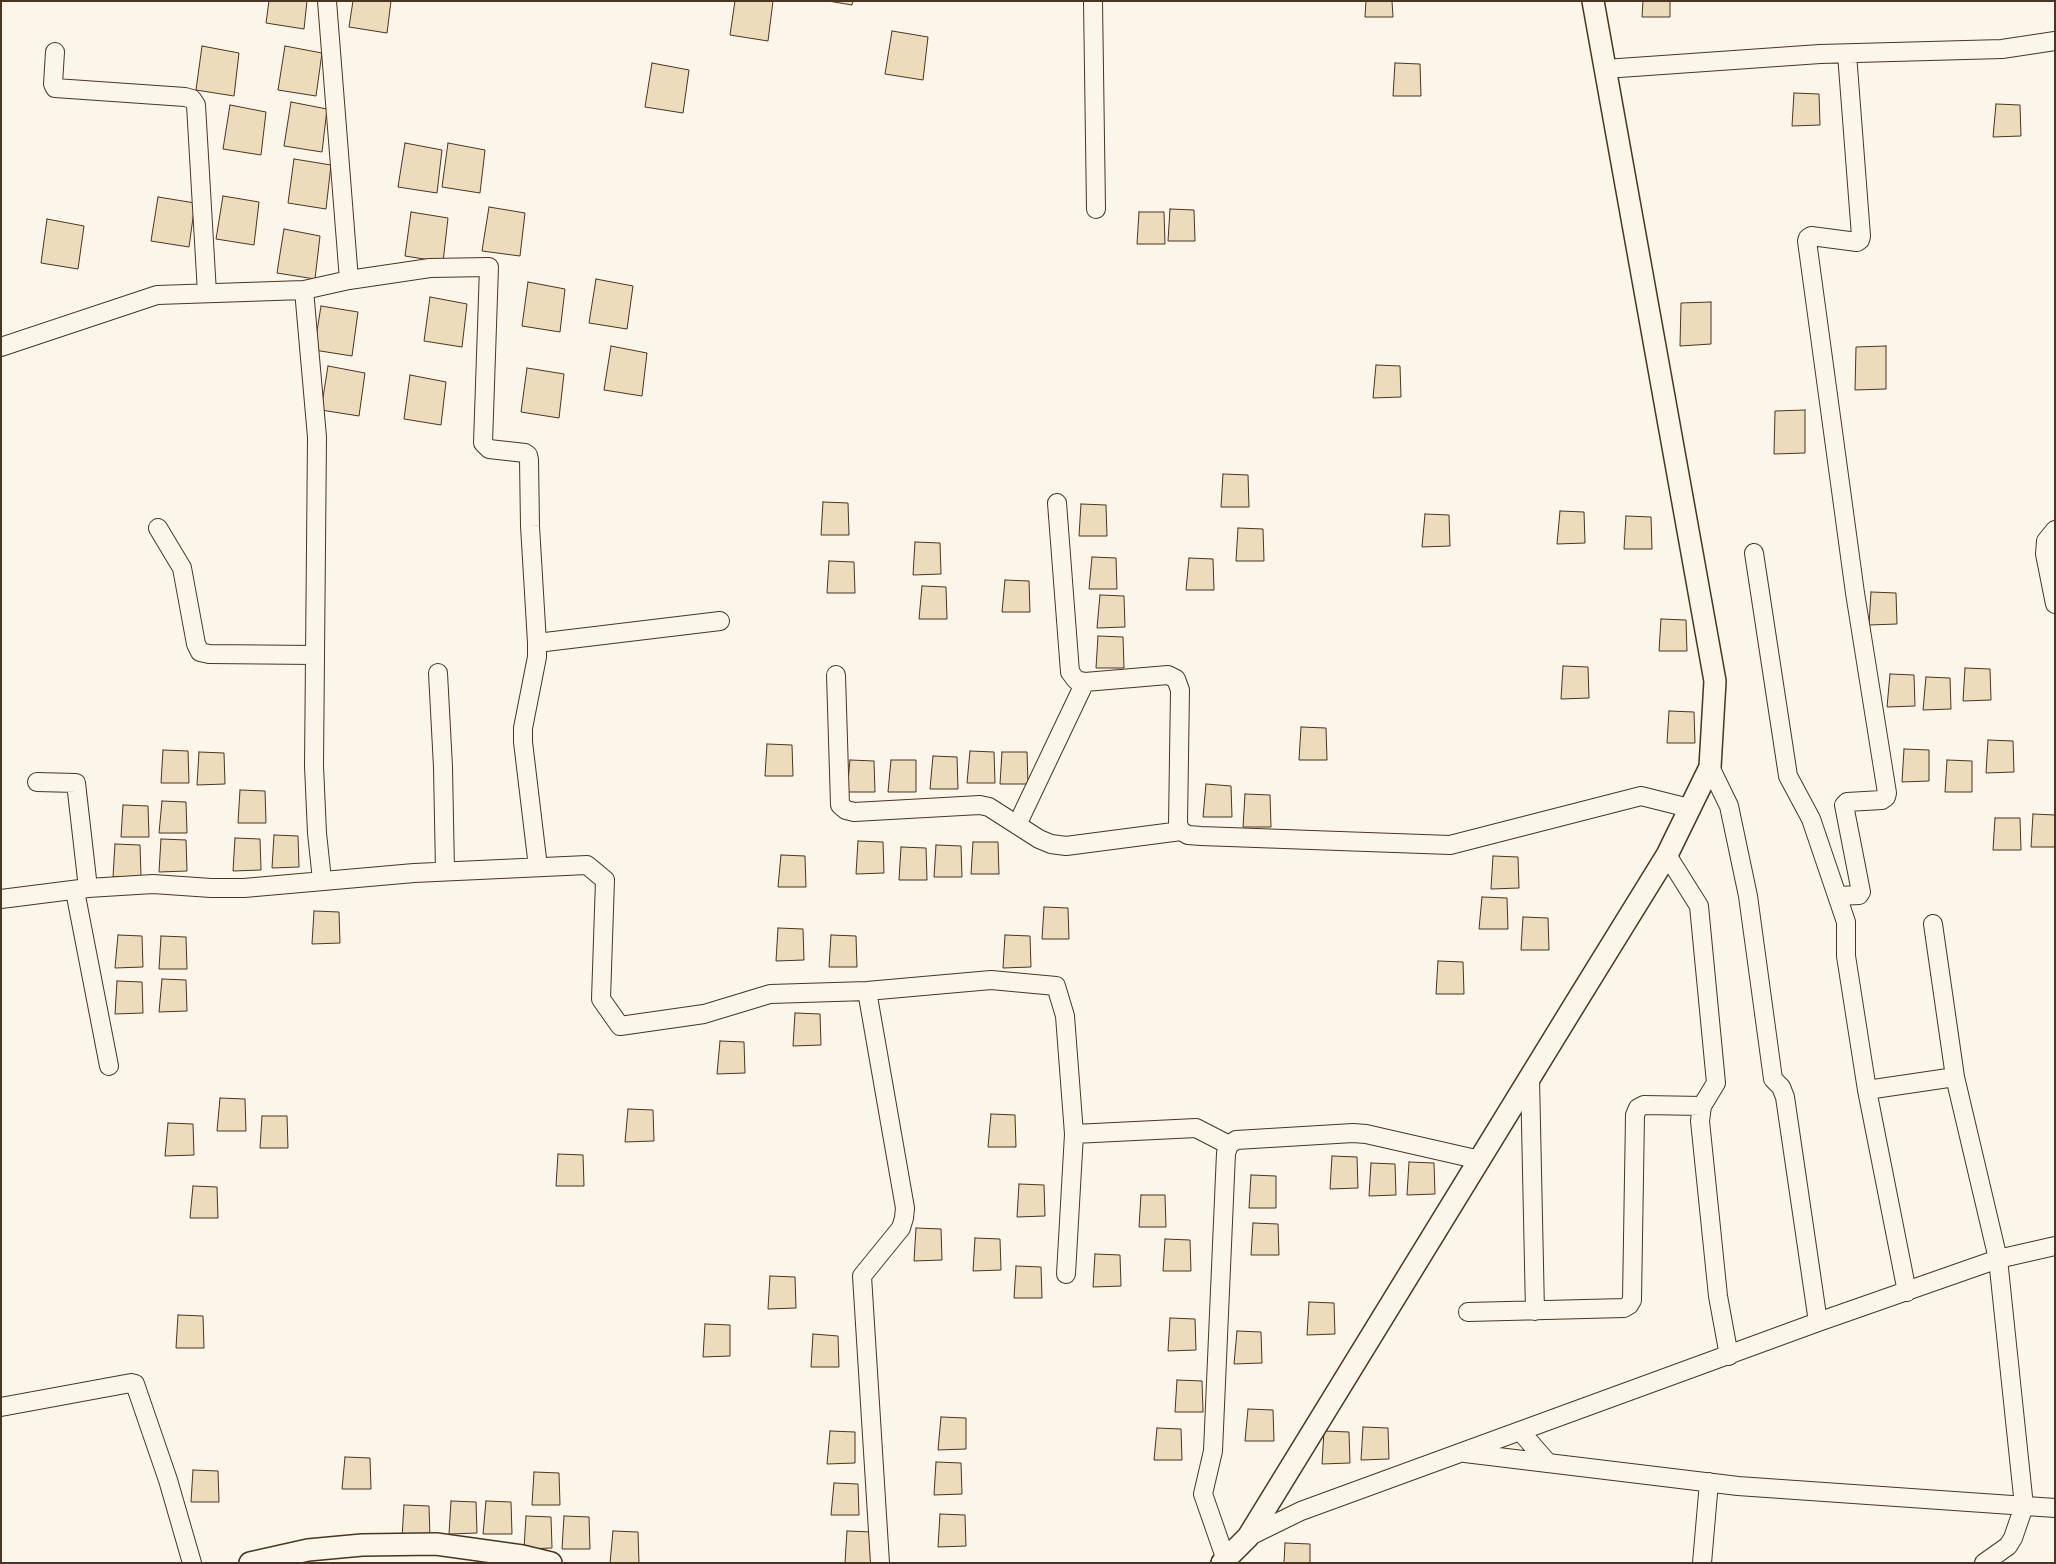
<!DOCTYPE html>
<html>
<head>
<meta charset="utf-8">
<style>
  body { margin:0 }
  #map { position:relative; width:2056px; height:1564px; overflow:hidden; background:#fbf6e9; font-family:"Sofia Sans Condensed",sans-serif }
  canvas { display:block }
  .frame { position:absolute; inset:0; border:2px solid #4a3520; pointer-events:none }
</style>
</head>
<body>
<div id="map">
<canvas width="2056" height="1564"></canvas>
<div class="frame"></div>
</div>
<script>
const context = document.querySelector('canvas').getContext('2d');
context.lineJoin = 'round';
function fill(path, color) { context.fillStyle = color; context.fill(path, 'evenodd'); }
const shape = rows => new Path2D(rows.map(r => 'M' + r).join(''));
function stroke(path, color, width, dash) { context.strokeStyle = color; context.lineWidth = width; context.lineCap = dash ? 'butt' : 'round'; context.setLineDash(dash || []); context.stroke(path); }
const building = shape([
  [269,1,307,1,304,29,266,23,269,1],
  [353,1,391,1,387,33,349,27,353,1],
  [735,1,773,1,768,41,730,35,735,1],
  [828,1,853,1,852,5,828,1],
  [1366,1,1392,1,1393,17,1365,17,1366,1],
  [1643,1,1670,1,1670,17,1642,17,1643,1],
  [892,31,928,37,923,80,885,74,892,31],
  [202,46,239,53,234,96,196,90,202,46],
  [285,46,322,53,316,96,278,90,285,46],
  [652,63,689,70,683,113,645,107,652,63],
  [1395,63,1420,64,1421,96,1393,96,1395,63],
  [1794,93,1819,94,1820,125,1792,126,1794,93],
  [291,102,327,109,322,152,284,146,291,102],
  [1996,104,2020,105,2021,136,1993,137,1996,104],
  [230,105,266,112,261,155,223,149,230,105],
  [405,143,442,150,437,193,398,187,405,143],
  [448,143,485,150,480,193,442,187,448,143],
  [294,159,331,165,326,209,288,203,294,159],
  [223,196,259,202,254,245,216,239,223,196],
  [158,197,195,203,189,247,151,241,158,197],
  [489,207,525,213,520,256,482,251,489,207],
  [1170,209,1194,210,1195,241,1168,241,1170,209],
  [411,212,448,218,443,262,405,256,411,212],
  [1139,212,1164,212,1165,244,1137,244,1139,212],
  [47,219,84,226,78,269,41,263,47,219],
  [284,229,320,236,315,279,277,273,284,229],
  [596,279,633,286,627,329,589,323,596,279],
  [528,282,565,289,560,332,522,326,528,282],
  [430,297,467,304,462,347,424,341,430,297],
  [1711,302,1711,344,1680,346,1681,303,1711,302],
  [321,306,358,312,352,356,314,350,321,306],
  [611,346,647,353,642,396,604,390,611,346],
  [1886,346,1886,389,1855,390,1856,347,1886,346],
  [1376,365,1400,366,1401,397,1373,398,1376,365],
  [328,366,365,373,359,416,321,410,328,366],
  [527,368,564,374,559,418,521,412,527,368],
  [410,375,446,382,441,425,404,419,410,375],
  [1805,410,1805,453,1774,454,1775,411,1805,410],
  [1223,474,1248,475,1249,507,1221,507,1223,474],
  [823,502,848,503,849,535,821,535,823,502],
  [1081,504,1106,505,1107,536,1079,536,1081,504],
  [1560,511,1584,512,1585,543,1557,544,1560,511],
  [1425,514,1449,515,1450,546,1422,547,1425,514],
  [1626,516,1651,517,1652,549,1624,549,1626,516],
  [1238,528,1263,529,1264,561,1236,561,1238,528],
  [915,542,940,543,941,574,913,575,915,542],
  [1092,557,1116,558,1117,589,1089,589,1092,557],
  [1189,558,1213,559,1214,590,1186,590,1189,558],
  [829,561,854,562,855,593,827,593,829,561],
  [1005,580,1029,581,1030,612,1002,612,1005,580],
  [922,586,946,587,947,619,919,619,922,586],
  [1871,592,1896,593,1897,624,1869,625,1871,592],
  [1100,595,1124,596,1125,627,1097,628,1100,595],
  [1661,619,1686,620,1687,651,1659,651,1661,619],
  [1098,636,1123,637,1124,668,1096,668,1098,636],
  [1563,666,1588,667,1589,698,1561,699,1563,666],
  [1965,668,1990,669,1991,700,1963,701,1965,668],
  [1890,674,1914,675,1915,706,1887,707,1890,674],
  [1926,677,1950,678,1951,709,1923,710,1926,677],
  [1669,711,1694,712,1695,743,1667,743,1669,711],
  [1301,727,1326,728,1327,760,1299,760,1301,727],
  [1988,740,2013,741,2014,772,1986,773,1988,740],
  [767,744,792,745,793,776,765,776,767,744],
  [1904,749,1929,750,1929,781,1902,782,1904,749],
  [163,750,188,751,189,783,161,783,163,750],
  [970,751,994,752,995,783,967,783,970,751],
  [199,752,224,753,225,784,197,785,199,752],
  [1002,752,1027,752,1028,784,1000,784,1002,752],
  [933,756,957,757,958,789,930,789,933,756],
  [850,760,874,761,875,792,847,792,850,760],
  [891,760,916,760,916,792,888,792,891,760],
  [1947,760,1972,761,1972,792,1945,792,1947,760],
  [1206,784,1231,786,1232,817,1203,817,1206,784],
  [240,790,265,791,266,823,238,823,240,790],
  [1245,794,1270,795,1271,827,1243,827,1245,794],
  [162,801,186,802,187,833,159,833,162,801],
  [123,805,148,806,149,837,121,837,123,805],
  [2033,814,2055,815,2055,847,2031,847,2033,814],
  [1995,818,2020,818,2021,850,1993,850,1995,818],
  [274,835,298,836,299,867,272,868,274,835],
  [235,838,260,839,261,870,233,871,235,838],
  [161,839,186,840,187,871,159,872,161,839],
  [858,841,883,842,884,873,856,874,858,841],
  [973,842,998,842,999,874,971,874,973,842],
  [115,844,140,845,141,876,113,877,115,844],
  [936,845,961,846,962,877,934,877,936,845],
  [901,847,926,848,927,880,899,880,901,847],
  [781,855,805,856,806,887,778,887,781,855],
  [1493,856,1518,857,1519,888,1491,889,1493,856],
  [1482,897,1507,898,1508,929,1479,929,1482,897],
  [1044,907,1068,908,1069,939,1042,939,1044,907],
  [314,911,339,912,340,943,312,944,314,911],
  [1523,917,1548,918,1549,950,1521,950,1523,917],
  [778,928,803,929,804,960,776,961,778,928],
  [118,935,142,936,143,967,115,968,118,935],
  [831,935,856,936,857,967,829,967,831,935],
  [1005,935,1030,936,1031,967,1003,968,1005,935],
  [161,936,186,937,187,969,159,969,161,936],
  [1438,961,1463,962,1464,994,1436,994,1438,961],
  [162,979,186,980,187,1011,159,1012,162,979],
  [117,981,142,982,143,1013,115,1014,117,981],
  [795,1013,820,1014,821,1045,793,1046,795,1013],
  [720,1041,744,1042,745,1073,717,1074,720,1041],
  [220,1098,245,1099,246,1131,217,1131,220,1098],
  [628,1109,653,1110,654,1141,625,1142,628,1109],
  [991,1114,1015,1115,1016,1147,988,1147,991,1114],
  [262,1116,287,1116,288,1148,260,1148,262,1116],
  [168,1123,193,1124,194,1155,165,1156,168,1123],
  [558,1154,583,1155,584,1186,556,1186,558,1154],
  [1332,1156,1357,1157,1358,1188,1330,1189,1332,1156],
  [1409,1162,1434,1163,1435,1194,1407,1195,1409,1162],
  [1371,1163,1395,1164,1396,1195,1369,1196,1371,1163],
  [1251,1175,1276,1176,1276,1208,1249,1208,1251,1175],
  [1019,1184,1044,1185,1045,1216,1017,1217,1019,1184],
  [193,1186,217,1187,218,1218,190,1218,193,1186],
  [1141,1195,1165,1195,1166,1227,1139,1227,1141,1195],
  [1253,1223,1278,1224,1279,1255,1251,1255,1253,1223],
  [916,1228,941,1229,942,1260,914,1261,916,1228],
  [975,1238,1000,1239,1001,1270,973,1271,975,1238],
  [1165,1239,1190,1240,1191,1271,1163,1271,1165,1239],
  [1095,1254,1120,1255,1121,1286,1093,1287,1095,1254],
  [1016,1266,1041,1267,1042,1298,1014,1298,1016,1266],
  [770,1276,795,1277,796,1308,768,1309,770,1276],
  [1309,1302,1334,1303,1335,1334,1307,1335,1309,1302],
  [178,1315,203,1316,204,1348,176,1348,178,1315],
  [1170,1318,1195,1319,1196,1350,1168,1351,1170,1318],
  [705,1324,730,1325,730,1356,703,1357,705,1324],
  [1237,1331,1261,1332,1262,1363,1234,1364,1237,1331],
  [813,1334,838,1336,839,1367,811,1367,813,1334],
  [1177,1380,1202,1381,1203,1412,1175,1412,1177,1380],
  [1248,1409,1273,1410,1274,1441,1245,1441,1248,1409],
  [941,1417,966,1418,966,1449,938,1450,941,1417],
  [1363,1427,1388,1428,1389,1459,1361,1460,1363,1427],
  [1157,1428,1181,1429,1182,1460,1154,1460,1157,1428],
  [830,1431,855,1432,855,1463,827,1464,830,1431],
  [1324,1431,1349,1432,1350,1463,1322,1464,1324,1431],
  [345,1457,370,1458,371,1489,342,1489,345,1457],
  [936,1462,961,1463,962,1494,934,1495,936,1462],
  [193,1470,218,1471,219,1502,191,1502,193,1470],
  [534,1472,559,1473,560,1505,532,1505,534,1472],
  [834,1483,858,1484,859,1515,831,1515,834,1483],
  [451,1501,476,1502,477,1533,449,1534,451,1501],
  [486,1501,511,1502,512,1534,483,1534,486,1501],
  [404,1505,429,1506,430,1537,402,1538,404,1505],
  [940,1514,965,1515,966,1546,938,1547,940,1514],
  [526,1516,551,1517,552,1548,524,1549,526,1516],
  [564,1516,589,1517,590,1549,562,1549,564,1516],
  [613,1531,638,1532,639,1563,610,1563,613,1531],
  [847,1531,872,1532,873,1563,845,1563,847,1531],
  [1285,1543,1310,1544,1310,1563,1284,1563,1285,1543]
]);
fill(building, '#ecdcbc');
stroke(building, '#4a3520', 1);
const minor = shape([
  [327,1,349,280],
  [1093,1,1096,209],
  [55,52,53,84,55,88,185,97,192,99,196,105,207,293],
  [1605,69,1820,54,2002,49,2055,41],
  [304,290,317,437,314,766,317,833,322,880],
  [1,347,157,295,304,290,349,280,430,268,489,267,483,443,489,449,525,453,528,455,529,460,530,526,537,643,537,657,523,728,523,742,538,867],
  [1057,503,1070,672,1076,680,1085,682,1168,675,1176,679,1180,690,1178,824,1181,831,1188,835,1201,836,1450,845,1641,796,1689,808],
  [158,528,182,568,196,644,200,652,209,654,315,655],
  [2055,530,2046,541,2045,554,2055,604],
  [1754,553,1788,776,1811,819,1846,922,1846,956,1867,1090,1907,1292],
  [537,643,720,621],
  [438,673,443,767,445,871],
  [836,675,840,805,846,810,854,812,980,805,989,807,1039,839,1051,844,1066,846,1181,831],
  [1710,767,1729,806,1748,896,1773,1079,1781,1087,1785,1097,1818,1322],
  [37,782,76,783,88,888],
  [1017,825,1085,682],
  [1667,855,1699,906,1716,1083,1702,1106,1700,1121,1718,1296,1729,1356],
  [75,891,109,1066],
  [1838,896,1859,895,1861,892,1844,805,1847,802,1882,800,1886,797,1887,793,1855,593,1807,241,1808,238,1811,236,1857,242,1860,240,1861,236,1847,54],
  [1,899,88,888,153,884,211,888,244,888,414,873,587,865,605,880,601,999,620,1026,704,1014,770,994,867,991,991,980,1056,986,1065,1016,1074,1134,1066,1274],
  [1933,924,1955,1077,1998,1259,2024,1506,2013,1538,2008,1546,1984,1563],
  [867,991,905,1208,904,1218,901,1228,862,1276,880,1563],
  [1530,1078,1535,1311],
  [1867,1090,1955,1077],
  [1074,1134,1196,1128,1229,1145],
  [1468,1312,1624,1308,1629,1305,1632,1300,1635,1115,1638,1108,1644,1105,1702,1106],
  [1,1407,131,1383,135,1384,168,1480,192,1563],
  [1520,1431,1548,1463],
  [1465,1453,1738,1486,2055,1508],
  [1248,1537,1301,1511,1818,1322,1998,1259,2055,1246],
  [1227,1563,1203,1494,1213,1451,1226,1153,1229,1145,1236,1140,1353,1133,1366,1134,1480,1160],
  [1702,1563,1709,1482]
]);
const tertiary = shape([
  [250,1563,308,1550,362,1545,436,1544,522,1556,551,1563],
  [1222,1563,1248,1537,1575,1004,1667,855,1710,767,1715,681,1593,1]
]);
stroke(minor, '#4a3520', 20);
stroke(tertiary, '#4a3520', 24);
stroke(minor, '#fbf6e9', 18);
stroke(tertiary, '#fbf6e9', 21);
</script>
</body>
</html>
